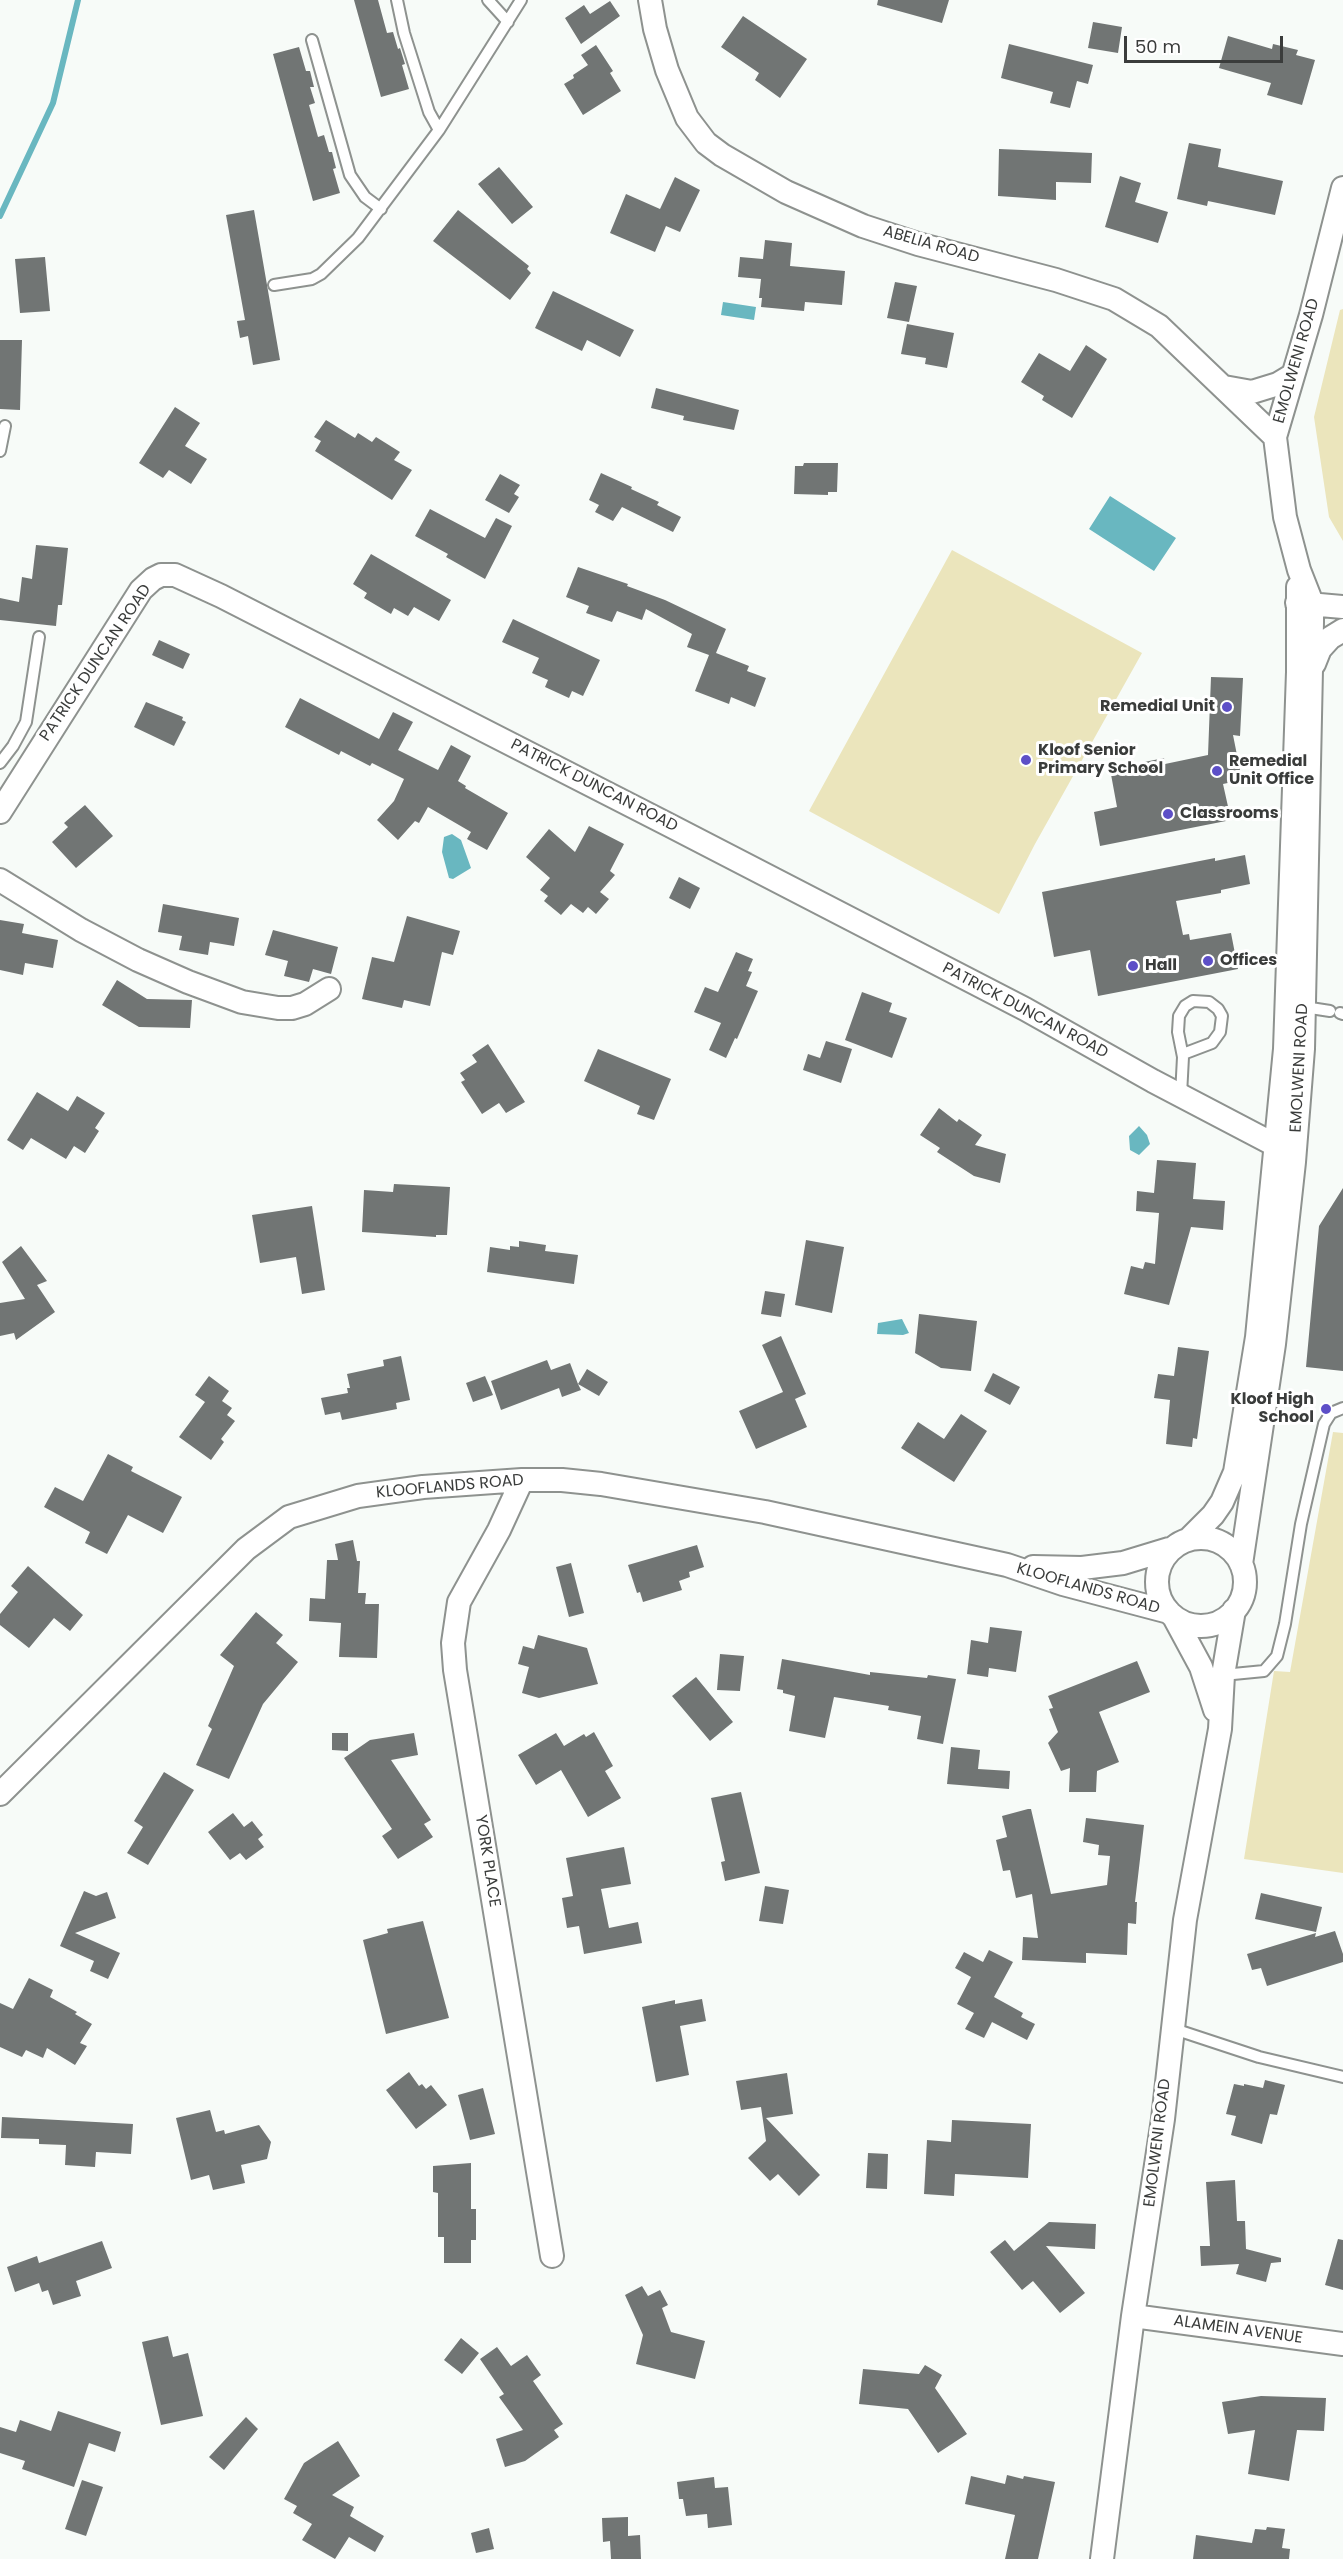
<!DOCTYPE html>
<html>
<head>
<meta charset="utf-8">
<style>
  body { margin:0 }
  #map { position:relative; width:1343px; height:2559px; overflow:hidden; background:#f7fbf8; font-family:Poppins,sans-serif }
  canvas { display:block }
  .scale { position:absolute; left:1124px; top:36px; width:159px; height:27px; box-sizing:border-box; border:3px solid #3a3c3b; border-top:0; padding-left:8px; font-size:18px; line-height:21px; white-space:nowrap; color:#3a3c3b; -webkit-text-stroke:4px #fff; paint-order:stroke }
</style>
</head>
<body>
<div id="map">
<canvas width="1343" height="2559"></canvas>
<div class="scale">50 m</div>
</div>
<script>
const context = document.querySelector('canvas').getContext('2d');
context.lineJoin = 'round';
function fill(path, color) { context.fillStyle = color; context.fill(path, 'evenodd'); }
const shape = rows => new Path2D(rows.map(r => 'M' + r).join(''));
function stroke(path, color, width, dash) { context.strokeStyle = color; context.lineWidth = width; context.lineCap = dash ? 'butt' : 'round'; context.setLineDash(dash || []); context.stroke(path); }
function label(font, color, halo, rows, align = 'center') {
  context.font = font + ' Poppins,sans-serif'; context.lineWidth = 6; context.setLineDash([]); context.textBaseline = 'middle'; context.strokeStyle = halo; context.fillStyle = color; for (const [text, x, y, turn = 0] of rows) {
    context.save(); context.translate(x, y); context.rotate((+turn || 0) * Math.PI / 180); context.textAlign = isNaN(turn) ? turn : align; if (halo) context.strokeText(text, 0, 0); context.fillText(text, 0, 0); context.restore();
  }
}
fill(shape([
  [1343,309,1343,541,1329,517,1314,417,1340,310],
  [952,550,1142,653,1035,844,999,914,809,811],
  [1333,1432,1343,1433,1343,1873,1244,1859,1274,1671,1290,1672]
]), '#ebe5bc');
fill(shape([
  [723,302,756,307,754,320,721,315],
  [1110,496,1176,538,1154,571,1089,529],
  [452,834,461,840,471,868,453,879,449,878,442,852,444,837],
  [1139,1126,1147,1135,1150,1144,1139,1155,1130,1150,1129,1136],
  [902,1319,909,1333,903,1335,877,1334,878,1323]
]), '#69b7c0');
stroke(shape([
  [0,216,53,103,78,0]
]), '#69b7c0', 6);
fill(shape([
  [354,0,378,0,387,33,393,32,398,49,400,48,405,64,402,65,409,89,381,97],
  [878,0,949,0,942,23,877,5],
  [610,1,620,16,581,44,565,18,584,5,590,14],
  [743,16,807,59,780,98,755,80,759,73,721,47],
  [1093,22,1122,27,1118,53,1088,48],
  [1228,36,1272,49,1273,44,1298,50,1296,55,1315,60,1302,105,1267,95,1271,83,1219,68],
  [1009,44,1093,65,1088,84,1077,81,1070,108,1050,103,1053,92,1001,78],
  [596,45,613,71,610,73,621,91,583,115,564,84,574,78,573,75,588,65,581,55],
  [299,47,306,71,310,71,314,87,310,87,315,103,309,105,318,137,324,135,329,152,332,152,336,168,333,169,340,193,313,201,273,54],
  [1189,143,1221,149,1218,167,1283,181,1275,215,1208,201,1207,206,1177,199],
  [999,149,1092,153,1091,183,1056,182,1056,200,998,196],
  [499,167,533,207,512,224,478,184],
  [1120,176,1141,183,1135,202,1168,212,1158,243,1105,227],
  [675,177,700,190,680,232,666,226,655,252,610,233,626,194,660,209],
  [254,210,280,360,253,365,248,336,240,338,237,321,245,320,226,215],
  [458,210,529,266,527,269,531,273,510,300,433,241],
  [765,240,792,243,790,266,845,271,842,305,805,302,804,311,761,307,762,298,759,298,761,279,738,277,740,257,763,259],
  [45,257,50,311,20,313,15,259],
  [895,282,917,286,909,322,887,318],
  [553,291,634,330,620,357,587,340,582,351,535,328],
  [907,324,954,333,947,368,925,364,926,358,901,354],
  [0,340,22,340,20,410,0,409],
  [1086,345,1107,359,1072,418,1042,400,1044,396,1021,382,1039,353,1070,371],
  [656,388,739,410,734,430,683,420,684,416,651,408],
  [175,407,200,423,185,446,207,459,191,484,169,470,163,478,139,463],
  [326,420,355,438,358,433,372,442,376,437,400,452,394,460,412,470,392,500,315,451,321,441,314,437],
  [804,463,838,463,837,492,828,492,828,495,794,494,795,466,803,466],
  [601,473,632,487,631,489,659,502,657,505,681,517,673,532,622,507,613,521,595,512,599,505,589,500],
  [500,474,520,485,514,494,519,497,509,513,485,500],
  [430,509,485,538,496,518,512,526,485,579,446,557,448,554,415,536],
  [36,545,68,548,62,605,58,605,56,626,0,620,0,598,19,602,22,577,32,579],
  [371,554,451,600,439,621,414,607,408,616,394,608,391,614,364,598,367,593,353,584],
  [578,567,628,584,627,586,665,600,726,629,716,653,749,666,747,671,766,678,755,707,731,697,729,704,695,691,709,655,687,647,692,634,646,609,642,620,617,611,612,622,586,613,589,606,566,597],
  [513,619,600,660,583,696,572,691,569,698,545,687,548,680,532,673,539,658,502,642],
  [159,640,190,654,183,669,152,655],
  [1211,677,1243,678,1240,736,1233,735,1242,780,1223,784,1231,820,1100,846,1094,812,1117,807,1110,769,1164,758,1165,764,1208,755],
  [300,698,379,739,393,712,413,722,398,750,438,770,451,745,471,756,458,781,466,786,465,788,508,813,487,850,467,839,471,832,428,807,419,823,415,821,398,840,377,820,394,801,404,779,372,763,370,766,341,751,339,755,285,727],
  [146,702,183,717,182,720,186,722,174,746,134,727],
  [85,805,113,836,76,868,52,842,68,827,64,823],
  [589,826,624,844,610,871,615,875,600,892,609,899,596,914,588,907,583,913,571,904,561,915,544,901,548,896,540,890,550,878,526,857,549,829,575,852],
  [1245,855,1250,884,1221,890,1221,893,1176,901,1183,935,1189,934,1190,940,1231,933,1238,969,1098,996,1090,950,1054,957,1042,892,1215,858,1215,861],
  [679,877,700,888,690,909,669,898],
  [163,904,239,918,234,946,210,942,208,955,179,950,182,936,158,932],
  [407,916,460,931,453,955,442,952,430,1006,404,1000,402,1008,362,999,372,957,394,962],
  [0,920,24,924,22,933,58,940,53,968,25,963,23,975,0,970],
  [273,930,338,947,331,974,313,969,309,982,284,976,288,961,265,955],
  [736,952,753,959,748,971,752,972,746,986,758,991,737,1039,735,1038,726,1058,709,1050,721,1023,694,1012,705,987,718,992],
  [117,980,147,999,192,1000,190,1028,139,1027,102,1005],
  [862,992,892,1003,889,1012,907,1018,892,1058,845,1040],
  [826,1041,852,1049,841,1083,803,1070,808,1054,820,1058],
  [488,1044,525,1102,506,1113,499,1103,482,1114,461,1082,465,1080,460,1073,477,1062,472,1055],
  [598,1049,671,1079,654,1120,637,1114,640,1106,584,1081],
  [37,1092,68,1111,77,1096,105,1113,95,1128,99,1131,85,1153,74,1146,66,1159,31,1138,23,1150,7,1140],
  [939,1108,957,1122,959,1119,982,1135,975,1145,1006,1154,1000,1183,974,1176,937,1152,940,1148,920,1135],
  [1157,1160,1196,1163,1193,1199,1225,1201,1223,1230,1191,1227,1169,1305,1124,1294,1131,1266,1143,1269,1145,1262,1155,1264,1159,1213,1136,1211,1137,1191,1154,1193],
  [394,1184,450,1187,447,1235,436,1235,436,1237,362,1232,364,1190,393,1192],
  [1343,1188,1343,1371,1306,1367,1319,1226],
  [312,1206,325,1290,302,1294,296,1257,260,1263,252,1215],
  [806,1240,844,1247,832,1313,795,1305],
  [519,1241,546,1245,545,1251,578,1255,574,1284,487,1272,490,1247,510,1250,510,1246,519,1247],
  [21,1246,47,1281,37,1285,55,1312,16,1340,14,1333,0,1336,0,1303,25,1299,2,1262],
  [765,1291,785,1294,781,1317,761,1314],
  [919,1314,977,1321,971,1371,941,1368,915,1353],
  [781,1336,806,1394,795,1399,807,1427,756,1449,739,1411,783,1392,762,1345],
  [1178,1347,1209,1351,1197,1439,1193,1438,1192,1447,1166,1444,1170,1400,1154,1398,1158,1374,1174,1376],
  [401,1356,410,1400,396,1403,397,1409,342,1420,340,1412,325,1415,321,1398,348,1393,347,1388,350,1388,347,1374,384,1366,383,1360],
  [547,1360,551,1370,570,1363,578,1384,587,1369,608,1382,599,1396,578,1384,581,1390,562,1397,559,1388,501,1410,491,1381],
  [993,1373,1020,1387,1010,1405,984,1391],
  [209,1376,229,1391,222,1401,232,1408,227,1415,235,1421,221,1439,224,1442,211,1460,179,1437,205,1402,195,1395],
  [485,1376,493,1395,473,1402,466,1383],
  [961,1414,987,1431,954,1482,901,1448,918,1422,944,1439],
  [108,1454,133,1467,131,1471,182,1497,163,1533,128,1515,107,1554,85,1543,90,1532,44,1507,55,1487,83,1501],
  [353,1540,357,1561,360,1561,358,1593,366,1593,365,1604,379,1604,377,1658,339,1657,341,1623,309,1621,310,1598,325,1599,327,1560,338,1560,335,1544],
  [697,1545,704,1567,689,1572,690,1577,679,1581,682,1590,643,1602,640,1592,637,1593,628,1565],
  [571,1563,584,1613,569,1617,556,1567],
  [28,1566,83,1615,70,1631,54,1618,29,1648,0,1625,0,1614,18,1592,11,1586],
  [256,1612,283,1635,276,1643,298,1662,263,1704,229,1779,196,1765,212,1729,208,1726,234,1666,220,1655],
  [990,1627,1022,1631,1016,1672,989,1668,988,1677,967,1674,971,1640,988,1643],
  [538,1635,587,1648,598,1684,539,1698,522,1693,529,1667,518,1664,523,1646,534,1649],
  [720,1654,744,1656,740,1691,717,1690],
  [782,1659,870,1675,870,1672,927,1678,928,1675,956,1679,943,1744,917,1739,921,1716,888,1710,889,1706,834,1697,825,1738,789,1731,795,1696,783,1693,783,1690,777,1689],
  [1137,1661,1150,1692,1099,1712,1119,1762,1097,1771,1096,1792,1069,1792,1070,1768,1061,1771,1048,1743,1058,1732,1049,1709,1053,1708,1048,1696],
  [696,1677,733,1722,710,1741,672,1696],
  [594,1732,613,1766,605,1771,621,1798,588,1817,561,1770,536,1785,518,1755,556,1733,564,1746,584,1734,586,1737],
  [332,1733,348,1733,348,1751,332,1750],
  [414,1733,418,1755,391,1760,431,1820,424,1824,433,1837,398,1859,382,1836,392,1829,344,1758,370,1740],
  [951,1747,980,1750,978,1769,1010,1771,1009,1789,947,1784],
  [164,1772,194,1790,148,1865,127,1853,143,1827,134,1821],
  [741,1792,760,1873,725,1881,721,1862,725,1861,711,1798],
  [1028,1809,1031,1809,1051,1894,1107,1885,1110,1856,1098,1855,1099,1845,1083,1842,1086,1818,1144,1825,1135,1902,1137,1902,1136,1924,1128,1923,1127,1955,1086,1953,1086,1963,1022,1960,1023,1937,1038,1938,1032,1894,1016,1898,1010,1870,1003,1871,996,1840,1007,1837,1002,1816],
  [233,1813,244,1827,252,1821,263,1835,258,1839,264,1847,246,1860,240,1853,230,1860,208,1832],
  [624,1847,631,1884,601,1889,609,1928,638,1922,642,1943,584,1954,579,1926,567,1928,562,1898,573,1896,566,1858],
  [765,1886,789,1890,783,1924,759,1921],
  [84,1891,96,1896,107,1892,116,1918,75,1933,120,1953,108,1979,90,1971,94,1961,60,1946],
  [1261,1893,1322,1907,1316,1932,1255,1919],
  [423,1921,449,2018,386,2034,363,1940,388,1933,387,1929],
  [1335,1931,1343,1954,1343,1962,1267,1986,1261,1968,1252,1970,1247,1954,1316,1933,1315,1937],
  [989,1950,1013,1962,994,1997,1023,2013,1021,2017,1035,2024,1027,2040,992,2022,984,2038,965,2029,974,2013,957,2004,971,1977,955,1968,964,1952,983,1962],
  [29,1978,53,1990,50,1997,77,2012,75,2014,92,2024,80,2043,87,2046,75,2065,47,2048,43,2058,26,2050,22,2057,0,2047,0,2003,13,2009],
  [702,1999,706,2021,680,2026,689,2075,656,2082,642,2007,675,2000,675,2004],
  [409,2072,419,2086,422,2084,426,2089,431,2085,447,2105,416,2129,386,2090],
  [787,2073,793,2114,766,2118,820,2175,799,2196,778,2174,770,2181,748,2158,766,2141,761,2107,741,2110,736,2081],
  [1265,2080,1285,2085,1277,2115,1270,2114,1262,2144,1231,2135,1236,2116,1226,2114,1234,2084,1244,2086,1244,2084,1263,2088],
  [483,2088,495,2134,470,2140,458,2095],
  [210,2110,216,2132,224,2130,225,2134,259,2125,271,2142,267,2159,241,2165,245,2183,213,2190,209,2175,191,2180,176,2118],
  [2,2117,133,2124,131,2154,96,2152,95,2167,65,2165,66,2145,39,2144,39,2139,1,2138],
  [952,2120,1031,2124,1028,2178,955,2174,954,2196,924,2194,927,2140,951,2142],
  [868,2153,888,2154,887,2189,866,2188],
  [471,2163,471,2209,476,2209,476,2240,471,2240,471,2263,444,2263,444,2237,438,2237,438,2193,433,2192,433,2166],
  [1235,2180,1237,2221,1245,2221,1246,2249,1281,2258,1281,2262,1271,2263,1266,2282,1236,2274,1239,2264,1201,2266,1200,2246,1210,2246,1206,2182],
  [1049,2222,1096,2224,1095,2249,1046,2246,1085,2293,1060,2313,1033,2281,1022,2290,990,2252,1005,2240,1014,2251],
  [1338,2239,1343,2240,1343,2290,1325,2285],
  [102,2241,112,2268,76,2281,81,2296,53,2305,48,2290,42,2292,39,2283,15,2292,7,2267,37,2256,39,2263],
  [642,2286,648,2296,660,2290,668,2305,662,2308,671,2332,705,2341,695,2379,636,2364,643,2335,625,2295],
  [168,2336,173,2357,188,2353,203,2416,161,2425,142,2342],
  [461,2338,479,2353,462,2374,444,2360],
  [497,2347,511,2366,527,2355,541,2375,533,2381,563,2424,554,2430,559,2437,525,2461,505,2467,496,2439,523,2430,499,2397,504,2394,480,2359],
  [925,2365,942,2375,935,2388,967,2434,938,2453,908,2409,859,2404,863,2369,919,2374],
  [1261,2396,1326,2398,1324,2431,1297,2430,1289,2481,1248,2474,1255,2430,1228,2434,1222,2402],
  [58,2411,121,2432,115,2452,89,2443,74,2487,22,2469,25,2461,0,2453,0,2427,16,2432,20,2420,51,2431],
  [246,2417,258,2429,224,2470,209,2457],
  [338,2441,360,2476,332,2495,354,2507,350,2516,384,2536,375,2552,349,2537,335,2559,302,2540,312,2524,293,2513,297,2506,284,2499,304,2463],
  [1007,2475,1023,2479,1024,2476,1055,2482,1038,2559,1005,2559,1015,2515,965,2504,971,2476,1005,2484],
  [714,2477,715,2488,728,2487,732,2525,708,2528,707,2514,686,2516,683,2499,679,2499,677,2482],
  [82,2480,103,2487,86,2536,65,2529],
  [628,2517,628,2536,640,2535,641,2559,611,2559,610,2541,603,2542,602,2518],
  [1267,2527,1285,2529,1282,2548,1290,2549,1289,2559,1193,2559,1196,2535,1252,2543,1255,2529,1266,2530],
  [489,2528,494,2549,476,2553,471,2533]
]), '#717574');
const service = shape([
  [397,0,404,33,429,112,439,130],
  [488,0,508,22],
  [312,40,350,175,365,197,381,209],
  [274,285,312,279,321,274,358,238,439,130,521,0],
  [0,451,5,426],
  [0,763,13,746,26,722,39,637],
  [1304,1007,1330,1011],
  [1340,1013,1343,1014],
  [1181,1095,1183,1057,1178,1032,1179,1016,1185,1006,1193,1001,1209,1002,1218,1009,1222,1016,1220,1032,1212,1043,1183,1054],
  [1223,1675,1264,1671,1277,1656,1285,1624,1301,1524,1324,1424,1331,1413,1343,1408],
  [1171,2028,1259,2057,1343,2077]
]);
const minor = shape([
  [650,0,655,29,667,70,687,118,706,143,722,155,786,192,863,226,918,244,1056,280,1114,299,1159,326,1275,437],
  [1224,387,1252,392,1278,384,1293,375],
  [1297,603,1343,607],
  [1314,664,1320,649,1330,638,1343,630],
  [0,812,141,590,153,579,161,575,175,575,221,596,669,825,1025,1009,1153,1081,1277,1146],
  [0,880,81,930,138,960,188,982,242,1002,278,1008,292,1008,305,1004,329,989],
  [522,1480,499,1530,459,1602,453,1643,455,1670,552,2256],
  '1157 1582a44 44 0 1 1 88 0a44 44 0 1 1-88 0Z',
  [1189,1539,1213,1515,1222,1502,1235,1472,1257,1337,1285,1049,1298,672,1298,587],
  [1241,1564,1274,1344,1294,1162,1303,1049,1312,622,1312,603,1299,570,1285,517,1275,437,1311,315,1343,188],
  [1033,1567,1082,1568,1123,1563,1169,1549],
  [1174,1617,1201,1667,1215,1710],
  [0,1794,246,1549,289,1517,358,1496,423,1487,522,1480,562,1480,601,1484,765,1512,1007,1565,1063,1584,1169,1612],
  [1133,2316,1343,2344],
  [1102,2559,1133,2316,1163,2119,1185,1920,1220,1729,1223,1675,1234,1610]
]);
stroke(service, '#8e928f', 14);
stroke(minor, '#8e928f', 26);
stroke(service, '#fff', 10);
stroke(minor, '#fff', 22);
for (const [x, y, r, color] of [
  [1227,707,6,"#5d4fc7"],
  [1026,760,6,"#5d4fc7"],
  [1217,771,6,"#5d4fc7"],
  [1168,814,6,"#5d4fc7"],
  [1208,961,6,"#5d4fc7"],
  [1133,966,6,"#5d4fc7"],
  [1326,1409,6,"#5d4fc7"]
]) { const dot = new Path2D(); dot.arc(x, y, r, 0, 2 * Math.PI); context.fillStyle = color; context.fill(dot); stroke(dot, '#fff', 2); }
label('16px', '#3a3c3b', '#fff', [
  ["ABELIA ROAD",931,245,16],
  ["EMOLWENI ROAD",1297,361,-74],
  ["PATRICK DUNCAN ROAD",96,663,-56],
  ["PATRICK DUNCAN ROAD",594,786,27],
  ["PATRICK DUNCAN ROAD",1025,1011,28],
  ["EMOLWENI ROAD",1300,1068,-87],
  ["KLOOFLANDS ROAD",450,1487,-5],
  ["KLOOFLANDS ROAD",1088,1589,16],
  ["YORK PLACE",487,1861,81],
  ["EMOLWENI ROAD",1158,2143,-83],
  ["ALAMEIN AVENUE",1238,2330,8]
]);
label('bold 16px', '#3a3c3b', '#fff', [
  ["Remedial Unit",1215,707,"right"],
  ["Kloof Senior",1038,751],
  ["Primary School",1038,769],
  ["Remedial",1229,762],
  ["Unit Office",1229,780],
  ["Classrooms",1180,814],
  ["Offices",1220,961],
  ["Hall",1145,966],
  ["Kloof High",1314,1400,"right"],
  ["School",1314,1418,"right"]
], 'left');
</script>
</body>
</html>
